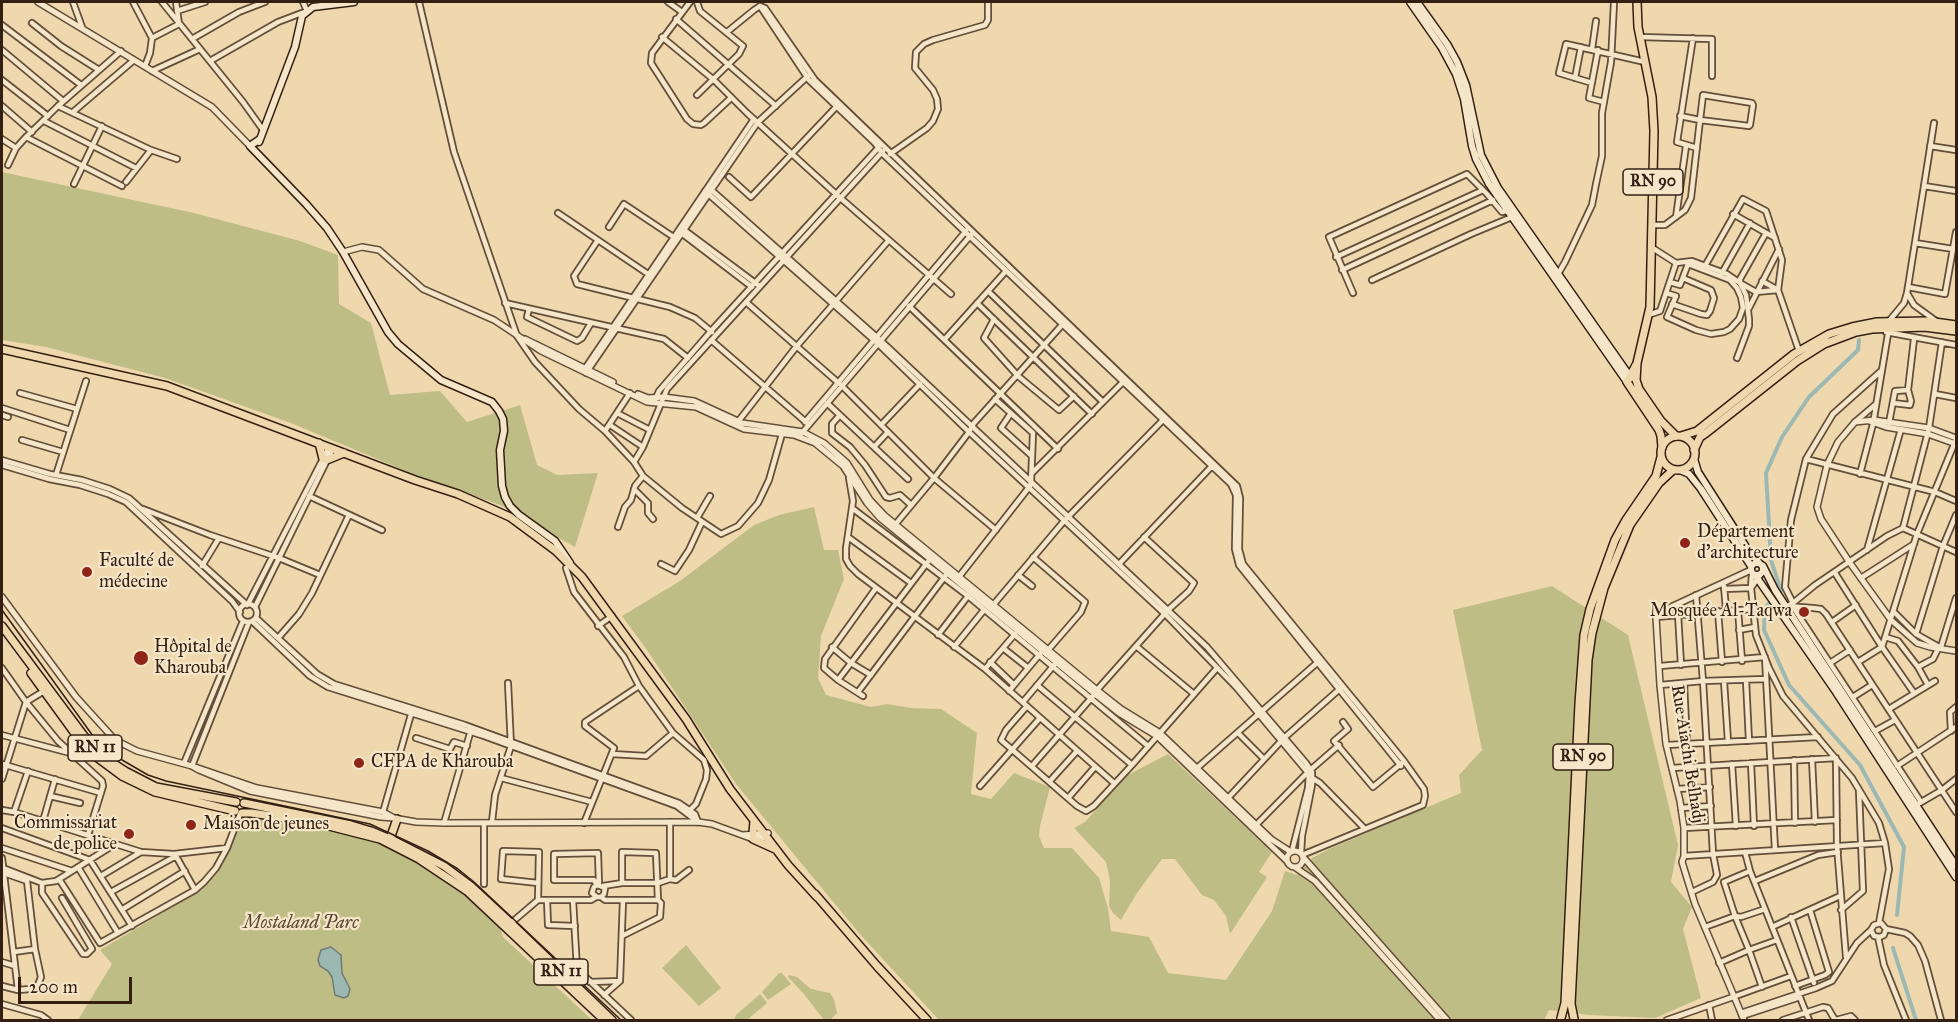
<!DOCTYPE html>
<html>
<head>
<meta charset="utf-8">
<style>
  body { margin:0 }
  #map { position:relative; width:1958px; height:1022px; overflow:hidden; background:#efd8ae; font-family:"IM FELL Great Primer",serif }
  canvas { display:block }
  .frame { position:absolute; inset:0; border:3px solid #342013; pointer-events:none }
  .scale { position:absolute; left:18px; top:977px; width:114px; height:27px; box-sizing:border-box; border:3px solid #342013; border-top:0; padding-left:8px; font-size:18px; line-height:21px; white-space:nowrap; color:#342013; -webkit-text-stroke:4px #f5e6ca; paint-order:stroke }
</style>
</head>
<body>
<div id="map">
<canvas width="1958" height="1022"></canvas>
<div class="frame"></div>
<div class="scale">200 m</div>
</div>
<script>
const context = document.querySelector('canvas').getContext('2d');
context.lineJoin = 'round';
function fill(path, color) { context.fillStyle = color; context.fill(path, 'evenodd'); }
const shape = rows => new Path2D(rows.map(r => 'M' + r).join(''));
function stroke(path, color, width, dash) { context.strokeStyle = color; context.lineWidth = width; context.lineCap = dash ? 'butt' : 'round'; context.setLineDash(dash || []); context.stroke(path); }
function label(font, color, halo, rows, align = 'center') {
  context.font = font + ' "IM FELL Great Primer",serif'; context.lineWidth = 4.5; context.setLineDash([]); context.textBaseline = 'middle'; context.strokeStyle = halo; context.fillStyle = color; for (const [text, x, y, turn = 0] of rows) {
    context.save(); context.translate(x, y); context.rotate((+turn || 0) * Math.PI / 180); context.textAlign = isNaN(turn) ? turn : align; if (halo) context.strokeText(text, 0, 0); context.fillText(text, 0, 0); context.restore();
  }
}
fill(shape([
  [2,172,194,213,300,241,338,255,339,304,371,323,390,395,440,391,467,422,520,405,537,465,557,475,598,473,575,547,500,505,418,476,291,423,165,378,46,347,2,340],
  [814,507,824,550,838,550,844,579,821,636,818,678,826,695,871,707,887,704,911,708,941,709,977,733,971,794,991,799,1014,773,1050,787,1040,826,1039,836,1044,848,1072,848,1099,878,1108,908,1111,931,1149,937,1168,973,1226,980,1272,911,1285,871,1297,875,1312,858,1331,848,1461,793,1459,775,1482,750,1453,610,1552,586,1628,635,1678,845,1671,882,1692,907,1683,929,1701,998,1655,1018,1589,1015,1549,1010,1544,1020,939,1020,858,932,736,784,647,650,622,616,680,581,754,525,779,515],
  [1168,754,1272,852,1259,872,1267,877,1230,934,1226,916,1214,900,1202,895,1175,859,1162,859,1137,893,1121,920,1113,913,1109,906,1110,880,1106,862,1074,828,1085,822,1126,776],
  [242,817,332,830,371,840,414,859,466,892,498,922,503,937,592,1020,78,1020,112,964,100,950,198,892,223,862],
  [686,945,721,988,699,1006,662,968],
  [779,973,782,973,791,984,768,1000,762,992],
  [789,975,797,977,811,989,830,993,834,999,837,1013,830,1020,824,1020,804,994,788,977],
  [760,994,767,1003,747,1020,734,1020,736,1015]
]), '#bfbd86');
const water = shape([
  [331,947,341,955,342,973,350,989,348,996,344,998,335,995,332,977,328,971,320,966,318,960,321,950,331,947]
]);
fill(water, '#9cb8b3');
stroke(water, '#727b73', 1.5);
stroke(shape([
  [1781,591,1771,560,1766,473,1782,437,1809,397,1858,350,1859,340],
  [1772,599,1765,609,1764,630,1789,685,1860,765,1904,847,1897,915],
  [1893,948,1916,1020]
]), '#9cb8b3', 4);
const minor = shape([
  [73,2,82,27],
  [133,2,152,38,150,53,145,66],
  [162,2,243,102,263,130],
  [419,2,454,152,517,336,535,362,579,409,605,431,630,393],
  [668,2,682,12],
  [690,2,652,53,651,63,687,119,693,124,701,125,704,123,731,98],
  [697,2,700,11,743,46,739,54,697,95],
  [760,6,809,80,874,142,883,154,1231,484,1236,495,1235,549,1239,565,1401,766],
  [177,11,205,2],
  [676,19,776,106],
  [32,23,61,46,99,70],
  [2,25,81,85],
  [727,32,754,10,760,6,765,8,815,80,1237,486,1240,498,1239,549,1243,564,1404,761,1424,789,1425,796,1423,805,1302,855],
  [662,37,714,80,747,113,837,195,951,294],
  [1640,37,1712,39,1712,76],
  [152,38,179,24,176,2],
  [1693,38,1677,142,1697,148],
  [192,39,239,12,265,2],
  [1592,49,1596,21],
  [2,50,63,101],
  [1598,50,1589,98,1604,102],
  [210,61,278,22,307,11,303,2],
  [152,71,200,49],
  [1575,78,1581,47],
  [2,80,48,116],
  [1592,83,1559,73,1566,44,1645,62],
  [2,106,32,132],
  [58,106,151,150,177,159],
  [73,112,134,60],
  [44,121,136,168],
  [26,137,122,186],
  [2,139,16,148],
  [1930,146,1956,150],
  [890,154,927,128,933,121,938,109,937,99,933,90,915,68,916,52,924,44,933,40,985,25,988,20,988,2],
  [8,165,16,148,26,137,58,106,121,51],
  [729,177,751,197,838,105],
  [126,182,151,150],
  [74,184,102,126],
  [1924,186,1956,191],
  [708,187,880,340,1207,647,1306,763,1312,772,1312,785,1302,836,1301,853],
  [705,191,875,341,969,432,1165,614,1236,687,1309,774,1308,788,1292,851],
  [558,213,648,274],
  [1733,214,1775,238],
  [1676,217,1686,146],
  [1652,225,1665,225,1685,210,1691,198,1700,120,1703,95,1752,103,1753,105,1750,125,1749,126,1700,120,1680,116],
  [609,227,624,204,675,238],
  [683,229,758,285],
  [680,232,752,287],
  [598,240,574,276,577,284,670,307,695,318,712,332],
  [1915,243,1953,249],
  [1336,257,1483,190],
  [1676,263,1692,261,1727,274,1740,283,1746,295,1749,319,1749,326,1737,358],
  [1705,266,1743,199,1766,211,1782,260,1778,290,1756,292,1740,283,1740,279,1766,233],
  [1342,270,1493,200],
  [1722,273,1750,223],
  [1558,274,1565,262,1592,205,1596,184,1602,156,1602,113,1611,62,1614,2],
  [1372,280,1471,234,1512,217],
  [1762,281,1778,290,1799,351],
  [1908,287,1945,294,1956,232],
  [988,291,1103,402],
  [1353,293,1329,237,1467,174,1487,194,1502,212,1510,210],
  [1666,293,1676,296,1667,317,1696,330,1711,334,1724,332,1730,329,1739,319,1743,308,1741,297,1737,288,1730,280,1688,264,1680,285,1670,282],
  [1907,293,1934,123],
  [746,302,842,386,934,478,996,530],
  [505,303,664,339,688,358],
  [977,303,1092,414],
  [1672,304,1701,314,1707,315,1710,311,1714,298,1711,290,1683,278],
  [909,306,1058,449],
  [1749,308,1779,249],
  [529,309,527,317,577,341,582,338,591,323],
  [1648,315,1660,311,1676,263,1651,247],
  [994,319,984,338,1018,376,1059,410,1074,396],
  [1889,321,1904,303,1907,293,1914,305,1936,321],
  [1886,332,1956,345],
  [945,339,1006,271],
  [711,340,807,423],
  [584,370,754,119],
  [586,373,758,122,808,76],
  [20,393,77,409],
  [1935,394,1956,398],
  [655,400,659,391,711,331,880,146],
  [827,403,908,479],
  [1893,403,1910,405,1911,401,1908,390],
  [2,408,70,430],
  [617,413,650,430],
  [1011,413,1001,428,1032,456],
  [2,415,8,417],
  [840,415,832,424,832,433,850,447,865,465,886,497,890,498,900,495,911,505],
  [805,422,966,231],
  [1855,422,1876,404],
  [737,423,796,347,889,240],
  [1889,423,1895,391,1908,390,1914,339],
  [610,425,643,447],
  [881,425,920,384],
  [605,431,634,462,643,476,682,508,721,534,738,526,758,503,769,480,782,434],
  [801,434,971,235],
  [22,440,63,452],
  [874,447,888,432],
  [1806,459,1935,492,1956,501],
  [2,460,50,474,82,480,110,489,129,498,247,605],
  [634,462,643,447,667,389,883,151],
  [2,465,49,479,80,485,108,494,126,502,232,601,240,612],
  [1032,473,1123,382],
  [1860,474,1873,424,1888,334],
  [56,475,86,381],
  [849,478,853,501,846,548,846,559,850,566,858,574,985,669,1114,783],
  [634,489,648,503,648,513,653,519],
  [309,496,382,530],
  [852,508,968,596,1148,746],
  [143,509,210,535,279,558,320,575],
  [697,518,710,496],
  [894,526,934,478,969,432,974,423,1062,325],
  [618,527,625,507,631,500,635,486,643,476],
  [1903,528,1929,428,1942,342],
  [848,537,911,583],
  [1867,550,1901,429],
  [1033,557,1085,602,1081,612,1049,649],
  [661,564,675,571,689,550,702,522],
  [1119,564,1212,466],
  [202,566,219,538],
  [566,568,574,592,624,657,639,686,673,733,704,760,707,770,706,779,696,804,690,810],
  [1752,573,1751,588,1761,574],
  [1835,573,1882,647,1914,693],
  [1018,575,1032,586],
  [958,578,1030,486,1031,482,1033,433,995,399],
  [1861,578,1914,544],
  [1724,586,1726,610],
  [1724,589,1751,588,1756,635,1769,668,1783,696,1852,778,1879,823,1885,843,1889,869,1879,923],
  [1793,603,1785,587,1791,520,1806,459,1833,414,1881,371],
  [248,604,329,447],
  [994,604,1064,521,1163,420],
  '239 613a9 9 0 1 1 18 0a9 9 0 1 1-18 0Z',
  [1786,606,1813,608,1821,609,1826,614,1956,812],
  [255,607,333,448],
  [1793,607,1921,802],
  [1738,610,1742,661],
  [1780,610,1793,603,1815,585,1887,536,1903,528,1956,552],
  [1718,611,1722,662],
  [1894,612,1916,634,1939,647,1933,659,1918,667],
  [1678,614,1681,665],
  [1656,617,1753,609],
  [256,618,317,674,334,684,465,725,679,803,695,814,698,822],
  [252,621,310,676,328,687,481,735,644,794,677,806,698,822],
  [1832,622,1856,605],
  [598,626,612,616],
  [1739,630,1755,627],
  [1916,634,1943,546,1956,515],
  [938,635,968,596],
  [1885,637,1898,641,1918,667,1928,685],
  [278,638,299,614,312,593,349,515],
  [1136,646,1194,694],
  [832,647,851,663,871,675],
  [954,647,984,610],
  [1941,647,1956,598],
  [1003,648,1027,667],
  [990,662,1013,684],
  [1858,662,1882,647,1917,534,1955,442],
  [1830,663,1850,650],
  [1660,666,1765,657,1775,850],
  [2,668,26,702,58,741,102,781,103,786,88,835],
  [985,669,1015,634],
  [838,680,930,559],
  [1746,680,1749,741],
  [1724,681,1728,742],
  [1684,683,1687,744],
  [1037,685,1132,765],
  [1660,685,1703,681,1766,679],
  [1097,690,1168,610,1189,591,1194,583,1144,537],
  [1009,691,1040,654],
  [858,692,946,575],
  [863,696,838,680,824,668,825,659,876,588],
  [1853,697,1872,685],
  [1023,702,1055,664],
  [1027,706,1006,730,1001,740,1077,806,1086,811,1094,806,1132,765,1217,668],
  [1889,709,1935,681],
  [1343,722,1348,729,1334,741,1373,787,1402,763],
  [1875,731,1895,720],
  [1951,731,1950,712,1956,707],
  [1238,733,1264,759],
  [2,735,70,753],
  [416,738,450,749,454,742,467,746],
  [1667,745,1818,737],
  [612,754,646,756,673,733],
  [1812,759,1815,822],
  [1794,760,1795,823],
  [184,763,243,621],
  [1751,763,1754,826],
  [2,764,101,793],
  [1732,764,1736,826],
  [192,766,249,622],
  [1032,766,1093,696],
  [1897,766,1956,727],
  [1197,768,1318,662],
  [1672,768,1836,758,1837,846,1846,957],
  [501,778,592,802],
  [1312,778,1320,783,1365,829],
  [2,779,26,702,44,691],
  [1050,781,1077,751],
  [980,786,1040,718],
  [1677,789,1710,787],
  [50,796,80,803],
  [1068,798,1095,767],
  [1228,798,1284,738,1342,687],
  [1918,804,1942,790,1956,779],
  [1681,808,1711,806],
  [2,810,14,812,141,852,174,854,227,848],
  [14,812,28,771],
  [383,812,412,711],
  [43,821,55,779],
  [492,822,495,795,511,746,508,683],
  [444,823,471,730],
  [484,823,484,884],
  [584,823,614,748,585,726,585,722,639,686],
  [1256,825,1308,772,1339,745],
  [2,828,90,860,132,926],
  [1684,828,1837,820],
  [2,848,72,871],
  [1745,852,1750,871,1809,1020],
  [176,856,195,890],
  [1684,856,1885,843],
  [2,858,18,990,2,986],
  [78,867,118,933],
  [3,868,42,883,56,881,115,844],
  [4,873,27,881,35,949,14,952],
  [101,876,141,852],
  [59,879,100,943,195,890,204,882,216,868,227,848,240,814],
  [670,879,676,880,689,870],
  [1755,881,1818,855,1838,852],
  [42,883,42,893,83,954,87,954,92,949,62,898],
  [597,885,594,887,592,893,597,897,601,897,604,894,605,888,597,885,594,880,554,880,554,854,598,853,599,884],
  [603,886,622,883,658,883,670,879,670,822],
  [111,892,176,856],
  [1692,892,1713,882,1717,875,1713,854,1703,681,1696,595],
  [601,897,605,900,658,900,656,853,622,852,622,883],
  [538,900,539,852,503,851,501,879,538,883],
  [547,900,548,925,575,926],
  [573,900,577,969,631,1020],
  [123,909,185,871],
  [1765,909,1741,917,1735,916,1749,950,1777,940],
  [1841,910,1863,891,1859,791],
  [1791,917,1814,983],
  [511,923,538,900,591,900,596,897],
  [1705,927,1735,916,1724,882,1750,871],
  [1772,927,1840,896],
  [1886,929,1884,935,1880,937,1874,936,1871,930,1874,925,1881,923,1886,929,1905,933,1910,936,1918,945,1925,961,1941,1020],
  [622,936,660,917,661,903,658,900],
  [1878,937,1884,965,1906,1020],
  [2,962,15,966],
  [1719,963,1749,950,1762,987],
  [590,982,620,981],
  [1795,986,1825,975,1829,972,1810,910],
  [18,990,30,989,38,985,41,977,35,949],
  [604,995,620,981,623,900],
  [1733,997,1791,976],
  [2,1004,41,1015,48,1020],
  [1709,1005,1712,1020],
  [1741,1013,1816,988,1832,981,1857,943,1871,930],
  [1742,1016,1800,997],
  [1783,1020,1823,1007,1828,1008,1835,1020],
  [1836,1020,1851,1016,1855,1020]
]);
const tertiary = shape([
  [38,2,212,107,250,146],
  [343,252,362,247,379,250,423,289,494,320,541,351,647,402,696,407,744,429,794,435,815,443,843,466,867,503,880,518,1095,694,1119,713,1157,736,1287,861],
  [525,339,613,382],
  [638,394,648,398,664,397,694,401,742,423,803,432,824,443,847,463,870,500,884,515,1097,690,1121,709,1160,733,1271,839,1291,852],
  [1869,421,1886,427,1928,434,1956,444],
  [1956,438,1929,428,1874,420,1855,422,1838,442,1827,465,1817,507,1821,519,1850,563,1891,620,1917,643,1930,647,1956,651],
  [2,597,76,697,115,740,137,751,192,766],
  [192,766,257,788,383,812,394,818,381,817,250,791,199,770,192,766],
  [394,818,416,822,444,823,698,822,712,824,753,839,763,838,768,833,743,835],
  '1287 859a8 8 0 1 1 16 0a8 8 0 1 1-16 0Z',
  [1303,857,1447,1020],
  [1296,868,1315,881,1440,1020],
  [1667,1020,1733,997],
  [1744,1020,1695,904,1682,862,1684,856,1684,828,1680,801,1666,744,1660,685,1656,617,1658,613,1751,570]
]);
const secondary = shape([
  [1410,2,1442,48,1456,74,1464,99,1472,146,1476,159,1489,184,1627,382],
  [1417,2,1447,44,1457,62,1466,85,1481,155,1498,188,1631,378],
  [260,139,250,146,306,204,327,228,343,252,388,332,398,344,441,380,492,402,499,411,503,419,504,431,500,450,502,486,505,497,510,506,519,515,555,541,570,563],
  [259,142,295,47,302,16,313,7,354,2],
  [1694,459,1698,472,1746,547,1759,563],
  [1680,470,1689,474,1701,489,1751,566],
  '1751 569a6 6 0 1 1 12 0a6 6 0 1 1-12 0Z',
  [1763,566,1775,590,1956,866],
  [1755,575,1836,692,1956,877]
]);
const primary = shape([
  [1637,2,1638,27,1652,97,1654,131,1650,307,1637,363,1636,380,1639,389,1661,421,1676,436],
  [2,349,167,386,415,480,458,494,510,517,556,551,582,577,686,719,730,789,788,865,817,897],
  [1636,365,1627,382,1659,430,1661,436,1662,447],
  [319,443,323,459],
  [327,460,344,453],
  [753,833,754,821],
  [753,839,775,849],
  [815,894,877,966,927,1020]
]);
const trunk = shape([
  [1681,436,1697,431,1794,354,1829,334,1852,327,1877,322,1927,321,1956,325],
  '1661 453a17 17 0 1 1 34 0a17 17 0 1 1-34 0Z',
  [1694,450,1700,437,1706,433,1797,361,1824,344,1856,332,1872,329,1924,327,1956,331],
  [2,626,84,736,111,762,125,771,156,787,236,802],
  [31,673,79,739,91,753,122,776,155,792,235,811],
  [244,803,351,825,371,831,395,841,444,866,471,886,511,923,612,1020],
  [242,813,251,813,307,821],
  [329,826,380,839,419,859,467,891,604,1020],
  [390,839,397,819],
  [1561,1018,1565,1003,1579,704,1584,635,1590,609,1615,540,1626,520,1656,476,1661,457],
  [1574,1019,1571,1004,1588,660,1592,633,1604,588,1630,525,1659,483,1673,470]
]);
stroke(minor, '#634e3a', 8);
stroke(tertiary, '#634e3a', 8);
stroke(secondary, '#342013', 9);
stroke(primary, '#342013', 10);
stroke(trunk, '#342013', 10);
stroke(minor, '#f5e6ca', 4.5);
stroke(tertiary, '#f5e6ca', 5);
stroke(secondary, '#f5e6ca', 6);
stroke(primary, '#efd8ae', 7);
stroke(trunk, '#efd8ae', 7);
stroke(shape([
  [2,610,93,736,110,753,148,775,166,781,370,824,428,851,458,869,474,882,621,1020]
]), '#342013', 1.5);
for (const [x, y, r, color] of [
  [1685,543,6,"#8f2418"],
  [87,572,6,"#8f2418"],
  [1804,612,6,"#8f2418"],
  [141,658,8,"#8f2418"],
  [359,763,6,"#8f2418"],
  [191,825,6,"#8f2418"],
  [129,834,6,"#8f2418"]
]) { const dot = new Path2D(); dot.arc(x, y, r, 0, 2 * Math.PI); context.fillStyle = color; context.fill(dot); stroke(dot, '#f5e6ca', 2); }
for (const [x, y, w] of [
  [1653,182,60],
  [95,748,54],
  [1583,757,60],
  [561,972,54]
]) { const box = new Path2D(); box.roundRect(x - w / 2, y - 13, w, 26, 4.5); context.fillStyle = '#f5e6ca'; context.fill(box); stroke(box, '#342013', 1.5); }
label('bold 16px', '#342013', null, [
  ["RN 90",1653,182],
  ["RN 11",95,748],
  ["RN 90",1583,757],
  ["RN 11",561,972]
]);
label('18px', '#342013', '#f5e6ca', [
  ["Département",1697,533],
  ["d'architecture",1697,554],
  ["Faculté de",99,562],
  ["médecine",99,583],
  ["Mosquée Al-Taqwa",1792,612,"right"],
  ["Hôpital de",154,648],
  ["Kharouba",154,669],
  ["CFPA de Kharouba",371,763],
  ["Commissariat",117,824,"right"],
  ["de police",117,845,"right"],
  ["Maison de jeunes",203,825]
], 'left');
label('18px', '#342013', '#f5e6ca', [
  ["Rue Aiachi Belhadj",1687,754,81]
]);
label('italic 18px', '#574730', '#f5e6ca', [
  ["Mostaland Parc",301,924]
]);
</script>
</body>
</html>
